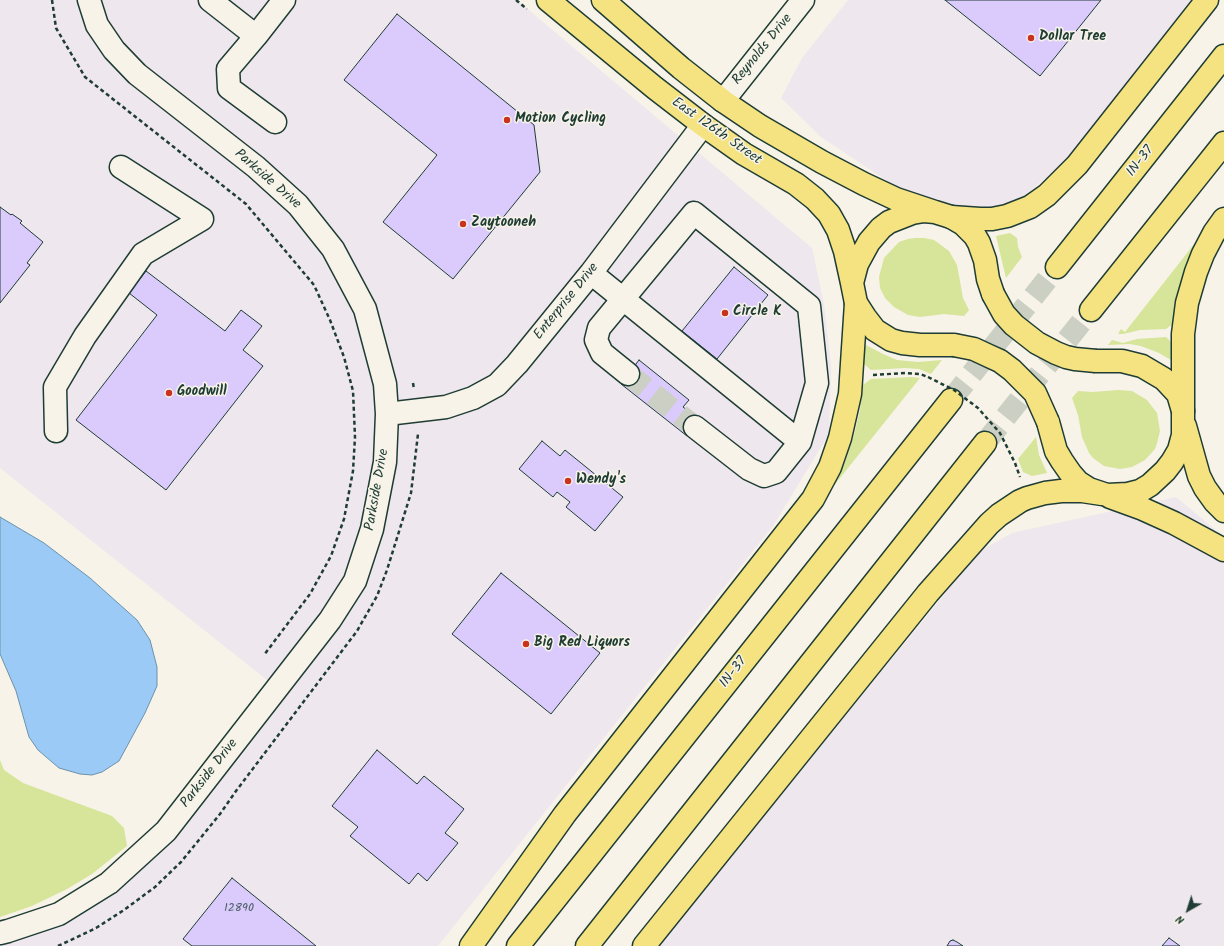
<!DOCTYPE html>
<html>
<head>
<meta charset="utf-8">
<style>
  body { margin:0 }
  #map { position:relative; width:1224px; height:946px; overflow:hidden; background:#f7f3e8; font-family:Kalam,sans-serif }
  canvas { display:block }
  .north { position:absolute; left:1168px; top:890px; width:40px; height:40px; -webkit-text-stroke:3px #f7f3e8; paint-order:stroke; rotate:219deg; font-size:11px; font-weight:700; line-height:16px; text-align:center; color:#1f3d34 }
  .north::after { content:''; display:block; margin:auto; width:14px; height:18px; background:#1f3d34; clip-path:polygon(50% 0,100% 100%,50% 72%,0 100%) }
</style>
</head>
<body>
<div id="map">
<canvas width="1224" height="946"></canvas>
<div class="north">N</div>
</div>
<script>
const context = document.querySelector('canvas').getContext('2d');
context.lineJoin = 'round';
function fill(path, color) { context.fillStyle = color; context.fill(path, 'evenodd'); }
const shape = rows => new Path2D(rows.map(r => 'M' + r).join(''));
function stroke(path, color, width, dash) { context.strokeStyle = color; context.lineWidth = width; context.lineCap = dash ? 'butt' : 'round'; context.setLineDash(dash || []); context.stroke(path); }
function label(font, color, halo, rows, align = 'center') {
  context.font = font + ' Kalam,sans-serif'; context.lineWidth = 3; context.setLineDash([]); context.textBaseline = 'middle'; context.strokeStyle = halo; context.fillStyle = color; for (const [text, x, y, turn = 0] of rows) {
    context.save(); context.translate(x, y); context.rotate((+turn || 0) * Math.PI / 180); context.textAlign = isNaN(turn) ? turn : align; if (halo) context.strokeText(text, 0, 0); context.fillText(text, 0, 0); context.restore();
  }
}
fill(shape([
  [0,0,517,0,812,248,824,304,831,365,829,434,773,526,438,946,0,946,0,932,109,883,277,688,0,468],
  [848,0,1199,0,1081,148,1023,197,953,225,821,137,781,98,802,58],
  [1176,497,1224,537,1224,946,657,946,980,551,1012,533]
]), '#efe7ee');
fill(shape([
  [1010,233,1017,238,1018,247,1022,257,1006,278,996,236],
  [915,238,924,238,934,240,949,251,957,265,963,298,969,310,964,316,944,314,920,317,908,315,894,307,885,298,880,288,879,277,884,258,899,242,908,239],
  [1195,243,1179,290,1174,323,1166,329,1140,330,1123,334,1118,334,1121,329,1125,332],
  [1166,337,1173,344,1172,359,1171,360,1159,353,1141,346,1130,344,1108,345,1112,340,1123,343,1137,339],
  [866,345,883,354,897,360,918,362,942,360,931,374,919,369,905,368,871,370,864,364,865,348],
  [912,377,920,378,832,488,845,462,854,435,860,410,863,385,871,379],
  [1118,390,1132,391,1147,400,1157,413,1160,431,1157,443,1155,449,1145,460,1132,467,1120,469,1104,466,1093,458,1089,453,1082,437,1078,415,1072,398,1078,391,1093,392],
  [1036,437,1039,455,1047,473,1032,476,1023,472,1018,459],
  [0,760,4,770,23,783,112,816,124,828,127,846,92,874,67,889,32,906,0,917]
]), '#d6e599');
const water = shape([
  [0,517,44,543,90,578,137,620,150,640,157,667,157,686,145,713,119,761,102,772,92,775,80,774,59,768,38,750,29,737,16,691,0,654,0,517]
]);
fill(water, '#9ccaf7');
stroke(water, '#6a92a9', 1);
const building = shape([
  [945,0,1101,0,1040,76,945,0],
  [397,14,534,125,540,172,453,279,383,222,437,155,344,80,397,14],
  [0,207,11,215,12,214,22,221,20,223,43,242,27,263,30,265,0,303,0,207],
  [734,267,768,295,717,359,682,331,734,267],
  [146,271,225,331,241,310,262,326,243,350,263,366,166,490,76,420,157,315,129,293,146,271],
  [639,360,689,400,683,407,700,420,687,436,621,384,639,360],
  [542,441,560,456,565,450,623,497,595,531,566,507,570,502,557,492,553,497,519,469,542,441],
  [501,573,600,653,551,714,452,634,501,573],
  [377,750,417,784,424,776,464,809,445,833,458,843,427,881,418,873,409,884,350,836,358,827,332,806,377,750],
  [232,878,316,946,192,946,183,939,232,878],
  [1169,938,1180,946,1162,946,1169,938],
  [953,940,957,942,963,946,947,946,950,941,953,940]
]);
fill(building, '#dbcbfd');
stroke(building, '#1f3d34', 1);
stroke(shape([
  [628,374,695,427]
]), '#cccfc4', 22, [22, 11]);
stroke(shape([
  [951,400,1057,267],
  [985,443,1091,310]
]), '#cccfc4', 22, [22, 11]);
const minor = shape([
  [210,0,256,36,228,69,229,88,275,122],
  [256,36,284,0],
  [723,101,803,0],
  [591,273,800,442],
  [628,374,602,353,596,340,599,328,694,213,809,306,817,383,800,442,776,472,764,476,749,469,695,427],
  [387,414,446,407,473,398,497,385,517,364,591,273,703,125],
  [56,431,55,387,85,336,143,254,202,219,121,167],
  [0,933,8,931,59,914,109,883,166,831,330,620,355,581,372,529,385,462,387,414,385,384,365,309,333,249,298,205,256,167,137,74,114,50,97,25,89,0]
]);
const major = shape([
  [548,0,655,88,703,125,744,154,796,184,815,199,829,214,838,230,845,251,852,283],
  [603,0,681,68,723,101,760,126,822,162,864,184,896,199,935,212],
  [954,345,920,345,902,343,891,340,875,330,865,317,856,303,852,283,857,264,869,242,881,228,889,222,912,213,924,211,935,212,951,217,963,224,975,236,979,243,985,260,988,279,993,294],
  [1048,422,1056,451,1062,461,1071,474,1078,482,1089,489,1107,495,1128,494,1140,491,1150,485,1165,471,1172,462,1179,450,1183,435,1183,411,1178,394,1164,379,1142,366,1122,361,1096,361],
  [1185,426,1199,476,1205,488,1215,502,1224,511],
  [1110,497,1143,509,1174,523,1224,550]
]);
const highway = shape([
  [951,217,980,219,992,219,1007,216,1030,207,1047,195,1077,165,1207,0],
  [1057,267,1224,56],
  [1091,310,1224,143],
  [1183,411,1183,334,1187,303,1196,272,1203,254,1214,233,1224,219],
  [471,946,565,814,813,499,830,467,840,438,850,394,856,303],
  [518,946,951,400],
  [587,946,985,443],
  [644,946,928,593,989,524,999,515,1020,501,1027,498,1045,493,1061,491,1082,491,1102,494]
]);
stroke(minor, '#1f3d34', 25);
stroke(major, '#1f3d34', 25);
stroke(highway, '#1f3d34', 25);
stroke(shape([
  [52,0,56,28,85,77,246,204,314,285,330,320,344,357,353,391,355,437,353,471,344,519,331,556,310,594,264,655],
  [516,0,527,9],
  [873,375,905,373,920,374,928,377],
  [413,383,414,389],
  [1015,463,1020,477],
  [58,946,96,928,124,910,155,887,181,862,220,814,236,791,357,631,377,596,387,570,411,493,418,434]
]), '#1f3d34', 2.5, [4, 3]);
stroke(minor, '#f7f3e8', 22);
stroke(major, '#f5e382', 22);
stroke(highway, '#f5e382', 22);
const majorBridge = shape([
  [993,294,1004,314,1014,325,1037,343,1056,353,1066,357,1075,359,1096,361],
  [954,345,974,349,989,356,1000,361,1012,370,1035,393,1048,422]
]);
stroke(majorBridge, '#1f3d34', 25, []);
stroke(shape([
  [928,377,954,390,978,408,1000,433,1015,463]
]), '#1f3d34', 2.5, [4, 3]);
stroke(majorBridge, '#f5e382', 22);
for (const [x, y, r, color] of [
  [1031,38,4,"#c8321e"],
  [507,120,4,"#c8321e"],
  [463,224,4,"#c8321e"],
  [725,313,4,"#c8321e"],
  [169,393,4,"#c8321e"],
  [568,481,4,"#c8321e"],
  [526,644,4,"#c8321e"]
]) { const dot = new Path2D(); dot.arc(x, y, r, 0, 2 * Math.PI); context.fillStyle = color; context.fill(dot); stroke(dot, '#f7f3e8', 1.5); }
label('12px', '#4e6066', null, [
  ["12890",239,909]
]);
label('bold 14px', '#1f3d34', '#f7f3e8', [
  ["Dollar Tree",1039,38],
  ["Motion Cycling",515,120],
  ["Zaytooneh",471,224],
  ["Circle K",733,313],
  ["Goodwill",177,393],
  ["Wendy's",576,481],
  ["Big Red Liquors",534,644]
], 'left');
label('14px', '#1f3d34', '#f7f3e8', [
  ["Reynolds Drive",763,50,-51],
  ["East 126th Street",716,132,35],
  ["IN-37",1141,162,-52],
  ["Parkside Drive",267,180,41],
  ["Enterprise Drive",567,302,-51],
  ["Parkside Drive",378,490,-80],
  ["IN-37",734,673,-52],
  ["Parkside Drive",210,774,-52]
]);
</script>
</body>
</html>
